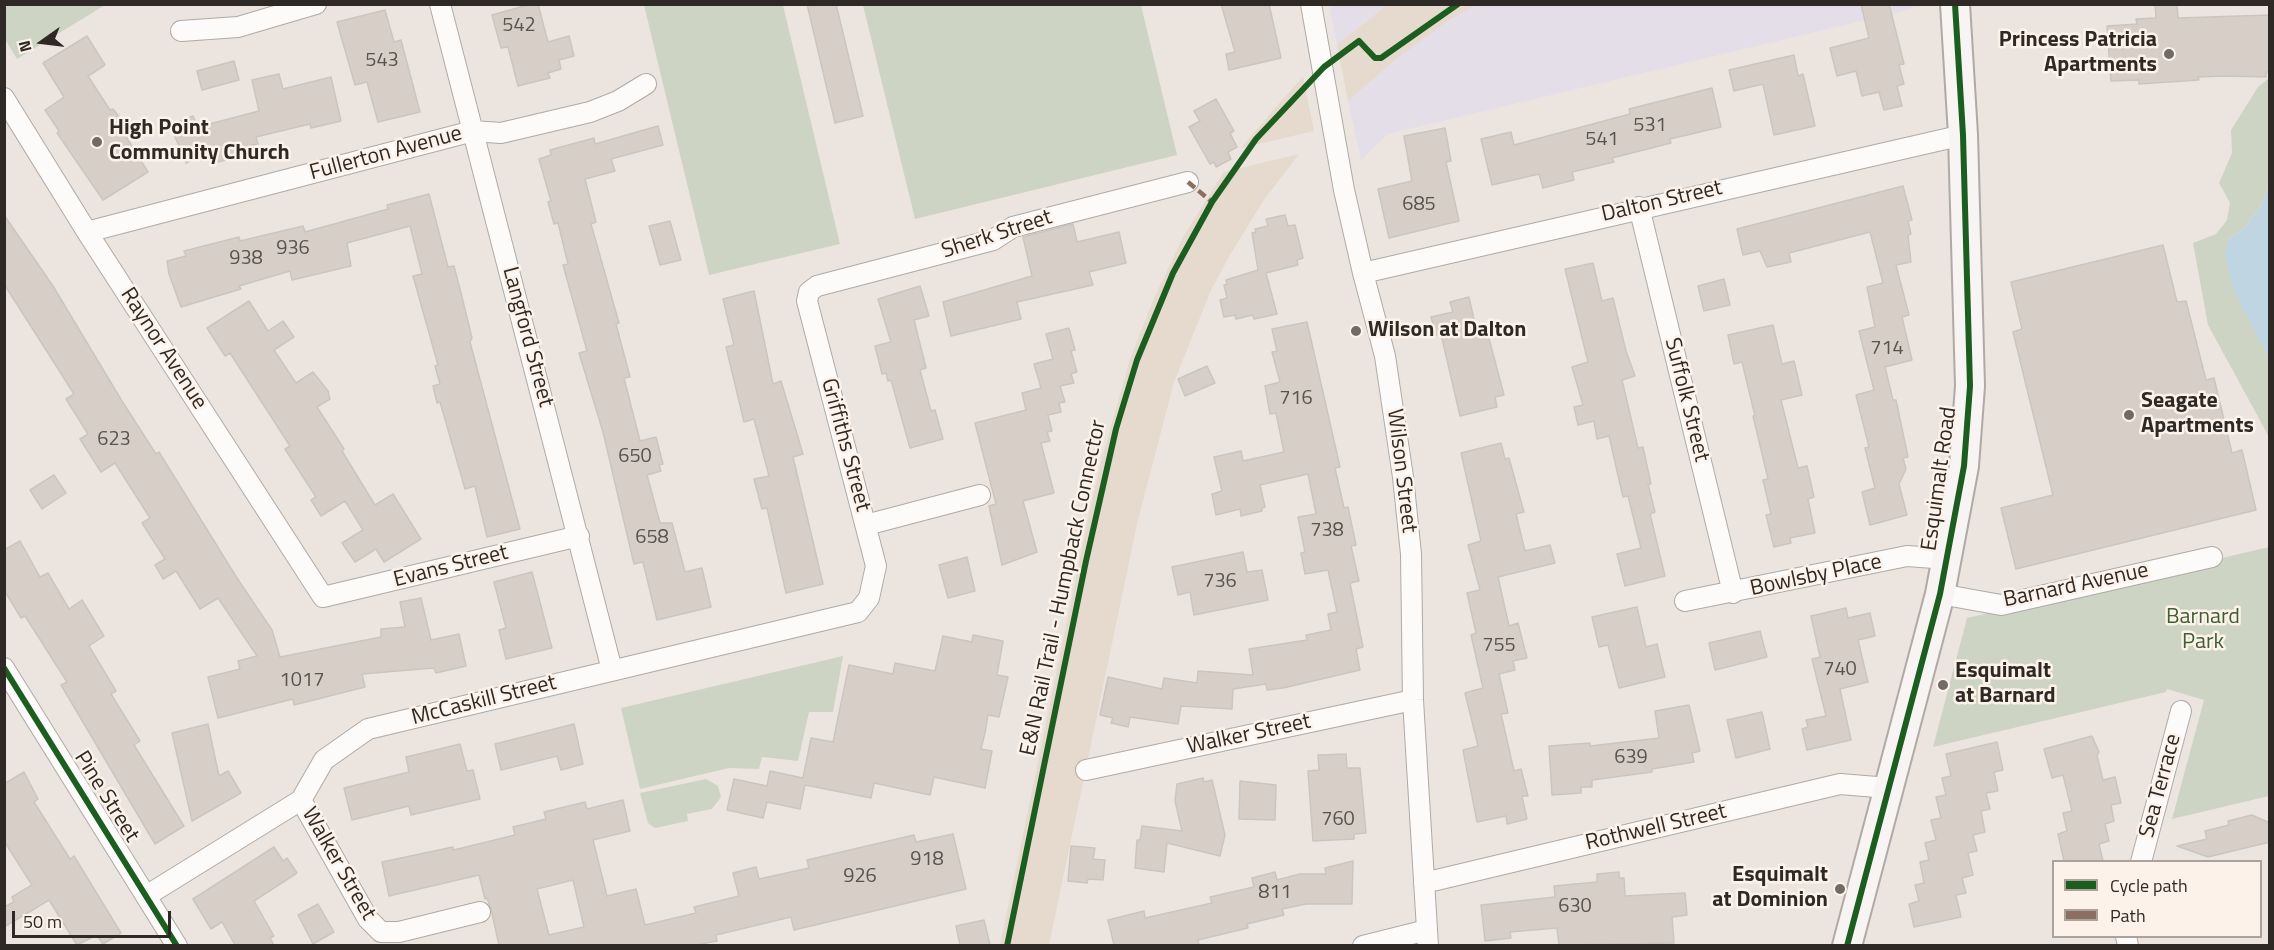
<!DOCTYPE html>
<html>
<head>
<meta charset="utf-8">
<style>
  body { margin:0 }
  #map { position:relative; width:2274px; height:950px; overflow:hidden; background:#ece5df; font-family:"Titillium Web",sans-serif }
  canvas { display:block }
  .frame { position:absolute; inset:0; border:6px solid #2e2925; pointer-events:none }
  .legend { position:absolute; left:2052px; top:860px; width:210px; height:78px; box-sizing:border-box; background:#fdf2e9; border:2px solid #aaa29b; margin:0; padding:8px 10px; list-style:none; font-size:18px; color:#2e2925 }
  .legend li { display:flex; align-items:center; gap:12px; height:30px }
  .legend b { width:30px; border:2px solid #aaa29b }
  .north { position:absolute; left:12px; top:12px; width:60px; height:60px; -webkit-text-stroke:4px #fdf2e9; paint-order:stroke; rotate:256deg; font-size:16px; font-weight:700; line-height:24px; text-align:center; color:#2e2925 }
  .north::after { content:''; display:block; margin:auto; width:21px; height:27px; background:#2e2925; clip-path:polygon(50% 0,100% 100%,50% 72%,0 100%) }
  .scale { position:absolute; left:12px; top:911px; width:159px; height:27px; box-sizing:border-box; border:3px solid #2e2925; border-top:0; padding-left:8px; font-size:18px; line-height:21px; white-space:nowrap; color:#2e2925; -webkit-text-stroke:4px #fdf2e9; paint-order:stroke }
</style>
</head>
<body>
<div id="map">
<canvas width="2274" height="950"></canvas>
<div class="frame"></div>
<ul class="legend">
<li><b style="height:8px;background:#1b5e20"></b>Cycle path</li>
<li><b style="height:8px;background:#8d6e63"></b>Path</li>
</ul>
<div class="north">N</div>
<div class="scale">50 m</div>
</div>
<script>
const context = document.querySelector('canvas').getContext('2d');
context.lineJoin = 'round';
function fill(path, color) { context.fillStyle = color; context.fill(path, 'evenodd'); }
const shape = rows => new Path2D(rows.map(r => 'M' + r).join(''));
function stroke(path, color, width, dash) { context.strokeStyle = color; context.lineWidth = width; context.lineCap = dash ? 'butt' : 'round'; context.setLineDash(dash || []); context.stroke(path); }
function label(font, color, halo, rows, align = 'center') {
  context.font = font + ' "Titillium Web",sans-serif'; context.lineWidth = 5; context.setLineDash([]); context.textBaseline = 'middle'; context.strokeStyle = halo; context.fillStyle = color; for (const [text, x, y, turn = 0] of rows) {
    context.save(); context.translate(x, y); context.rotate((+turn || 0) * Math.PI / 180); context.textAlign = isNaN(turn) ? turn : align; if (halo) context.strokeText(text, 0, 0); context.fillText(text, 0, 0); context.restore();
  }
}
fill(shape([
  [1329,5,1387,5,1337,45],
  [1476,5,1923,5,1924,6,1388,134,1361,160,1348,101,1395,60,1446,22]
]), '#e4dee8');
fill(shape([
  [1387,5,1476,5,1446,22,1395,60,1348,101,1337,45],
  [1303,77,1314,131,1241,148,1282,100],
  [1299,154,1263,201,1230,255,1211,290,1174,382,1137,524,1049,945,1000,946,1089,514,1101,462,1130,359,1155,296,1183,237,1224,172]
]), '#e6d9cd');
fill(shape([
  [4,5,5,4,105,5,17,59,5,39],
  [644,5,783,5,840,244,709,275],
  [863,5,1141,5,1177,155,915,219],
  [2269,78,2269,185,2261,205,2246,226,2228,240,2254,326,2269,359,2269,437,2208,325,2193,243,2216,234,2227,220,2230,203,2219,183,2232,153,2231,130,2258,87],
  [2269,547,2269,796,2172,819,2204,700,2167,689,2166,692,1933,747,1967,618],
  [843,656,833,712,809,712,798,761,762,757,759,769,729,768,640,789,621,708],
  [706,779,718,786,721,797,712,809,687,814,688,821,655,828,648,823,640,793]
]), '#cdd4c4');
fill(shape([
  [2269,185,2269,359,2234,291,2225,255,2228,240,2246,226,2261,205]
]), '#bfd6e2');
const building = shape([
  [531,4,538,4,548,42,569,36,574,56,559,60,561,69,548,73,550,78,518,86,508,47,501,48,492,15,531,4],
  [807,4,836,4,863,116,835,123,807,4],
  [1221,4,1269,4,1281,58,1229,70,1226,54,1235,52,1221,4],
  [1861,4,1889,4,1904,64,1899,65,1904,84,1897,86,1902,106,1884,110,1879,92,1862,96,1856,71,1837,76,1830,48,1869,38,1861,4],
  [2155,4,2177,4,2178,18,2270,15,2270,72,2266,72,2266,77,2224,76,2198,77,2199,80,2139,84,2139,80,2111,81,2107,26,2137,24,2136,19,2156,18,2155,4],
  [385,10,394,42,401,40,420,112,378,122,367,82,355,85,337,22,385,10],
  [87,36,105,65,88,76,110,110,113,109,124,123,122,130,148,172,103,200,57,133,59,131,45,110,64,97,43,63,87,36],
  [1794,55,1798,76,1803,74,1815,126,1774,135,1763,84,1734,91,1729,70,1794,55],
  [234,61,239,80,202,90,197,71,234,61],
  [279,74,283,89,331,77,341,121,311,128,310,124,256,137,258,144,243,147,246,155,218,162,215,150,186,163,170,125,193,116,198,127,259,111,252,80,279,74],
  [1712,88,1721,127,1670,139,1671,143,1612,158,1614,162,1572,172,1574,180,1543,188,1539,174,1492,185,1481,139,1511,132,1514,145,1630,114,1629,109,1712,88],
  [1216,99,1234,131,1230,133,1237,147,1228,152,1231,159,1216,167,1214,162,1210,164,1189,127,1200,121,1194,111,1216,99],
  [658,126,663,145,611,159,615,171,585,179,596,222,591,224,619,323,616,324,630,377,624,378,640,441,656,437,663,464,659,465,661,471,647,475,660,523,672,523,685,572,702,568,711,607,657,620,643,562,634,564,603,432,579,353,587,351,563,265,568,264,558,223,554,224,548,202,551,201,539,159,551,155,550,150,594,138,595,144,658,126],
  [1445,128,1451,161,1446,162,1459,221,1389,238,1378,189,1412,181,1404,136,1445,128],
  [1903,186,1912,220,1908,221,1911,234,1908,235,1911,262,1896,265,1909,315,1902,317,1912,360,1885,367,1893,400,1896,400,1908,457,1903,458,1906,469,1899,484,1907,515,1870,525,1862,492,1875,488,1865,448,1869,447,1856,395,1874,390,1859,331,1875,327,1867,287,1883,283,1870,232,1789,253,1791,262,1767,267,1760,251,1743,255,1737,229,1903,186],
  [429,194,448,267,454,266,462,297,472,338,470,342,520,529,487,537,475,486,465,489,440,402,437,403,433,386,440,384,435,366,438,365,413,276,422,274,410,226,347,243,351,266,292,280,290,271,239,286,241,289,181,307,169,274,167,261,186,256,184,251,239,237,240,241,303,226,305,232,388,209,387,205,429,194],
  [4,215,53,286,122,401,156,454,159,452,237,578,272,630,280,657,381,637,381,629,405,627,400,602,421,598,431,640,459,634,466,666,436,673,434,668,362,674,365,687,294,705,293,699,218,718,208,677,240,669,238,661,257,656,218,598,200,609,176,571,163,579,155,565,165,559,142,523,150,518,115,463,101,472,80,439,88,434,66,399,74,394,4,284,4,215],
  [1285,215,1288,226,1295,225,1303,258,1297,260,1298,265,1266,273,1277,314,1254,319,1253,315,1236,319,1235,315,1224,317,1220,300,1227,298,1224,285,1227,284,1226,280,1258,270,1252,233,1256,232,1255,229,1268,226,1266,219,1285,215],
  [670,221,681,260,660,265,649,226,670,221],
  [1073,224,1077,242,1119,232,1126,263,1089,272,1093,285,1017,302,1021,319,951,336,943,302,1032,276,1023,237,1073,224],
  [2163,245,2177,302,2186,301,2206,380,2214,378,2232,453,2242,450,2256,510,2016,569,2001,508,2053,495,2013,332,2022,329,2011,282,2163,245],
  [1593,263,1602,301,1613,298,1626,351,1635,376,1622,380,1638,448,1643,447,1651,484,1648,484,1655,512,1650,514,1665,576,1625,586,1617,554,1641,548,1628,496,1623,497,1609,436,1597,439,1594,421,1578,425,1574,407,1583,405,1572,367,1588,362,1565,269,1593,263],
  [1724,279,1730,305,1704,311,1698,286,1724,279],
  [920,286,929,316,914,320,926,368,920,370,931,411,935,410,943,439,910,448,891,380,888,381,886,373,882,374,875,346,891,342,878,299,920,286],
  [754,291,773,384,781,381,803,454,793,457,823,584,786,593,767,508,762,509,754,479,769,476,754,419,744,422,726,347,734,345,723,299,754,291],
  [1469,297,1477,333,1487,331,1504,395,1495,397,1497,407,1460,416,1441,334,1436,335,1431,317,1453,312,1450,302,1469,297],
  [249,301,268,331,283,321,294,337,274,350,296,383,313,372,328,391,330,399,317,407,344,449,342,451,375,505,393,494,421,539,384,562,376,549,355,562,342,543,363,530,345,501,321,516,311,500,316,497,285,449,290,446,230,353,225,356,207,328,249,301],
  [1307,322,1340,467,1335,468,1344,508,1348,507,1356,545,1351,546,1359,581,1350,583,1363,647,1356,649,1360,670,1283,688,1267,690,1266,684,1233,689,1232,709,1181,706,1178,724,1130,717,1128,727,1111,723,1113,718,1100,715,1108,677,1162,689,1164,678,1197,683,1198,671,1253,675,1249,649,1307,640,1306,635,1331,630,1328,614,1337,612,1328,570,1305,574,1301,553,1305,552,1298,517,1316,514,1308,474,1260,485,1265,507,1262,508,1262,511,1241,516,1240,509,1216,515,1212,494,1222,491,1214,457,1241,451,1243,461,1284,452,1276,413,1270,414,1265,386,1280,382,1272,352,1277,351,1272,329,1307,322],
  [1773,325,1782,364,1794,361,1802,395,1781,400,1798,468,1807,466,1814,497,1808,499,1815,533,1790,538,1791,543,1774,547,1766,515,1771,514,1763,480,1768,479,1753,416,1755,416,1742,362,1734,364,1728,335,1773,325],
  [1069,328,1075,350,1071,351,1077,372,1071,374,1074,383,1060,386,1065,402,1059,403,1061,412,1048,415,1052,431,1047,432,1050,441,1041,443,1054,493,1023,501,1037,552,1002,565,989,506,996,504,975,423,1026,410,1022,393,1041,388,1034,364,1053,359,1046,334,1069,328],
  [1207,366,1215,383,1185,396,1178,379,1207,366],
  [1501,443,1505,459,1509,458,1524,512,1516,514,1525,551,1550,545,1555,563,1498,577,1509,626,1518,623,1527,658,1513,661,1515,670,1499,674,1508,713,1501,714,1514,771,1521,769,1528,796,1522,796,1527,819,1507,824,1506,816,1477,822,1463,750,1478,746,1465,693,1483,688,1471,635,1476,633,1467,593,1480,590,1468,545,1481,541,1461,453,1501,443],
  [54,475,66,493,42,509,30,490,54,475],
  [20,541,40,577,48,573,69,609,82,600,104,636,89,646,116,691,111,694,140,741,134,745,184,826,155,844,61,685,67,682,25,616,21,618,4,590,4,550,20,541],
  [1243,552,1247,572,1262,570,1268,600,1194,615,1190,592,1178,595,1172,567,1243,552],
  [967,557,975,591,948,598,939,565,967,557],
  [532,572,552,648,506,659,499,630,506,628,494,582,532,572],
  [1637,607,1646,647,1657,644,1665,677,1619,688,1608,645,1599,647,1592,617,1637,607],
  [1846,608,1848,618,1870,613,1875,636,1858,640,1868,682,1840,689,1851,740,1807,750,1802,729,1808,727,1806,720,1826,716,1812,659,1820,657,1811,616,1846,608],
  [1760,631,1767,657,1715,670,1709,643,1760,631],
  [973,635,1003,641,997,675,1008,677,999,717,988,715,985,733,981,749,992,751,985,788,934,777,930,795,874,783,871,798,805,785,800,809,767,802,763,818,727,810,734,779,767,786,770,771,803,778,811,738,833,742,849,665,893,674,895,663,935,671,943,636,972,642,973,635],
  [1689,705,1700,751,1692,753,1694,762,1652,769,1652,772,1592,780,1592,787,1581,787,1581,793,1552,795,1549,746,1590,743,1590,746,1659,738,1655,711,1689,705],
  [1762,712,1770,749,1736,758,1727,720,1762,712],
  [208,724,219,776,228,771,241,793,192,821,172,733,208,724],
  [574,724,583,764,561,770,557,756,501,770,495,744,574,724],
  [2092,736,2099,752,2097,756,2103,780,2115,777,2121,803,2111,805,2114,821,2105,824,2109,841,2099,844,2103,861,2064,861,2058,834,2067,831,2063,813,2072,811,2063,775,2052,778,2044,749,2092,736],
  [1997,742,2003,770,1994,772,1998,791,1986,793,1990,809,1981,811,1985,832,1973,835,1977,851,1968,853,1973,875,1962,878,1966,893,1956,895,1961,917,1914,927,1909,904,1919,901,1915,885,1924,883,1920,862,1929,860,1925,843,1936,840,1931,820,1941,818,1936,797,1946,795,1942,778,1951,776,1946,754,1997,742],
  [460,744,467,771,473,770,480,799,411,815,409,806,352,820,344,788,409,772,406,757,460,744],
  [1346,754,1347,768,1360,768,1366,833,1354,834,1354,839,1313,841,1308,771,1319,770,1318,755,1346,754],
  [24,772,38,799,34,802,70,859,74,856,121,933,103,944,97,935,77,945,49,900,4,927,4,907,14,902,12,897,32,885,4,841,4,784,24,772],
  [1203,778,1204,782,1212,780,1225,835,1220,856,1167,843,1164,872,1135,868,1137,840,1140,840,1142,826,1182,831,1175,801,1177,784,1203,778],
  [1240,781,1276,785,1275,820,1239,819,1240,781],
  [623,800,630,831,593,840,607,896,636,889,645,925,696,913,694,907,739,896,733,873,756,867,759,879,809,868,807,860,914,835,916,842,953,834,966,889,794,930,791,917,716,935,717,941,696,945,499,945,491,909,487,898,485,899,479,875,389,896,382,862,453,847,453,850,462,848,515,835,513,827,546,819,544,812,585,802,587,809,623,800],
  [573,880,584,927,549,935,537,889,573,880],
  [2252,815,2270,823,2270,842,2208,857,2177,846,2207,839,2205,831,2229,825,2228,821,2252,815],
  [1071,846,1095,848,1093,859,1105,860,1103,880,1088,879,1087,883,1068,881,1071,846],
  [274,847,283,861,287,858,297,873,254,901,274,936,270,938,274,945,235,945,222,922,211,929,193,899,274,847],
  [1353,861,1352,904,1306,904,1282,909,1284,915,1247,924,1248,928,1198,940,1199,945,1114,945,1108,920,1144,911,1145,918,1212,903,1210,897,1254,887,1252,878,1275,872,1277,880,1300,874,1326,874,1325,868,1353,861],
  [1619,872,1619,878,1624,878,1625,896,1685,893,1687,915,1672,917,1674,943,1559,945,1557,928,1510,932,1511,938,1485,941,1481,905,1555,897,1554,886,1597,882,1597,874,1619,872],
  [318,904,334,932,313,944,298,915,318,904],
  [984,920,990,945,960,945,956,926,984,920]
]);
fill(building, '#d7cec7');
stroke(building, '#cbc5c0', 1.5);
const street = shape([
  [440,4,612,670],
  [1311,4,1344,190,1363,273,1385,356,1403,477,1411,554,1413,700,1428,946],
  [181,31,238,27,316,4],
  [4,98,87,232,323,597,579,536],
  [1639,207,1733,593],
  [87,232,473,131,501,133,590,112,618,101,646,84],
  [1363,273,1963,135],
  [866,525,980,495],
  [1940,594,2001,605,2212,557],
  [1685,601,1907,556,1948,559],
  [4,668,177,946],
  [1086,770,1413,700],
  [301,800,368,919,381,932,399,932,480,912],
  [2141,862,2181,711],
  [1424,883,1840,784,1889,788],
  [146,896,301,800,324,760,368,729,858,612,869,598,876,566,807,301,809,292,817,286,993,240,1013,227,1188,182],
  [2126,936,2128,946],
  [1363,946,1427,930]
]);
const secondary = shape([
  [1847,946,1940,594,1964,466,1970,386,1963,135,1955,4]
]);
stroke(street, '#afaaa5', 22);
stroke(secondary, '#afaaa5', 32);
stroke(street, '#fcfbfa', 20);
stroke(secondary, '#f8f4f3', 28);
stroke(shape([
  [1188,182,1212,202]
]), '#8d6e63', 4.5, [9, 4.5]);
stroke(shape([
  [4,668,177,946],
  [1007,946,1086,561,1116,429,1137,360,1173,273,1212,202,1256,139,1324,67,1359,41,1375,58,1381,58,1458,4],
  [1847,946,1940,594,1964,466,1970,386,1963,135,1955,4]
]), '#1b5e20', 6);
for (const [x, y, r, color] of [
  [2169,54,6,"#706b66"],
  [97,142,6,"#706b66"],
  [1356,331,6,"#706b66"],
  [2129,415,6,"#706b66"],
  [1943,685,6,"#706b66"],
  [1840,889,6,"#706b66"]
]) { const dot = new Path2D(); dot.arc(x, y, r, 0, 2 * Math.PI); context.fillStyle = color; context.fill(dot); stroke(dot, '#fdf2e9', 2); }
label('20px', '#59534e', null, [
  ["542",519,26],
  ["543",382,61],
  ["531",1650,126],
  ["541",1602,140],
  ["685",1419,205],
  ["936",293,249],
  ["938",246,259],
  ["714",1887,349],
  ["716",1296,399],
  ["623",114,440],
  ["650",635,457],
  ["738",1327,531],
  ["658",652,538],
  ["736",1220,582],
  ["755",1499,646],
  ["740",1840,670],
  ["1017",302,681],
  ["639",1631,758],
  ["760",1338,820],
  ["918",927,860],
  ["926",860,877],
  ["811",1275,893],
  ["630",1575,907]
]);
label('bold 22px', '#2e2925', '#fdf2e9', [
  ["Princess Patricia",2157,41,"right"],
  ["Apartments",2157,66,"right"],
  ["High Point",109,129],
  ["Community Church",109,154],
  ["Wilson at Dalton",1368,331],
  ["Seagate",2141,402],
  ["Apartments",2141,427],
  ["Esquimalt",1955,672],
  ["at Barnard",1955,697],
  ["Esquimalt",1828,876,"right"],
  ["at Dominion",1828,901,"right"]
], 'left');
label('22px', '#2e2925', '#fdf2e9', [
  ["Fullerton Avenue",386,154,-15],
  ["Dalton Street",1662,202,-13],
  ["Sherk Street",997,235,-18],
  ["Langford Street",527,337,75],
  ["Raynor Avenue",163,349,57],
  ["Suffolk Street",1686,400,76],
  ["Griffiths Street",845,445,75],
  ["Wilson Street",1401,471,83],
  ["Esquimalt Road",1940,479,-82],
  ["Evans Street",451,567,-14],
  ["Bowlsby Place",1816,576,-12],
  ["Barnard Avenue",2076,586,-12],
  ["E&N Rail Trail - Humpback Connector",1064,588,-78],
  ["McCaskill Street",484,701,-14],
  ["Walker Street",1249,735,-12],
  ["Sea Terrace",2161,786,-75],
  ["Pine Street",106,797,58],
  ["Rothwell Street",1656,828,-13],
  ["Walker Street",338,864,60]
]);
label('22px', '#3e5e33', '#fdf2e9', [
  ["Barnard",2203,618],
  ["Park",2203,643]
]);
</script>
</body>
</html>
